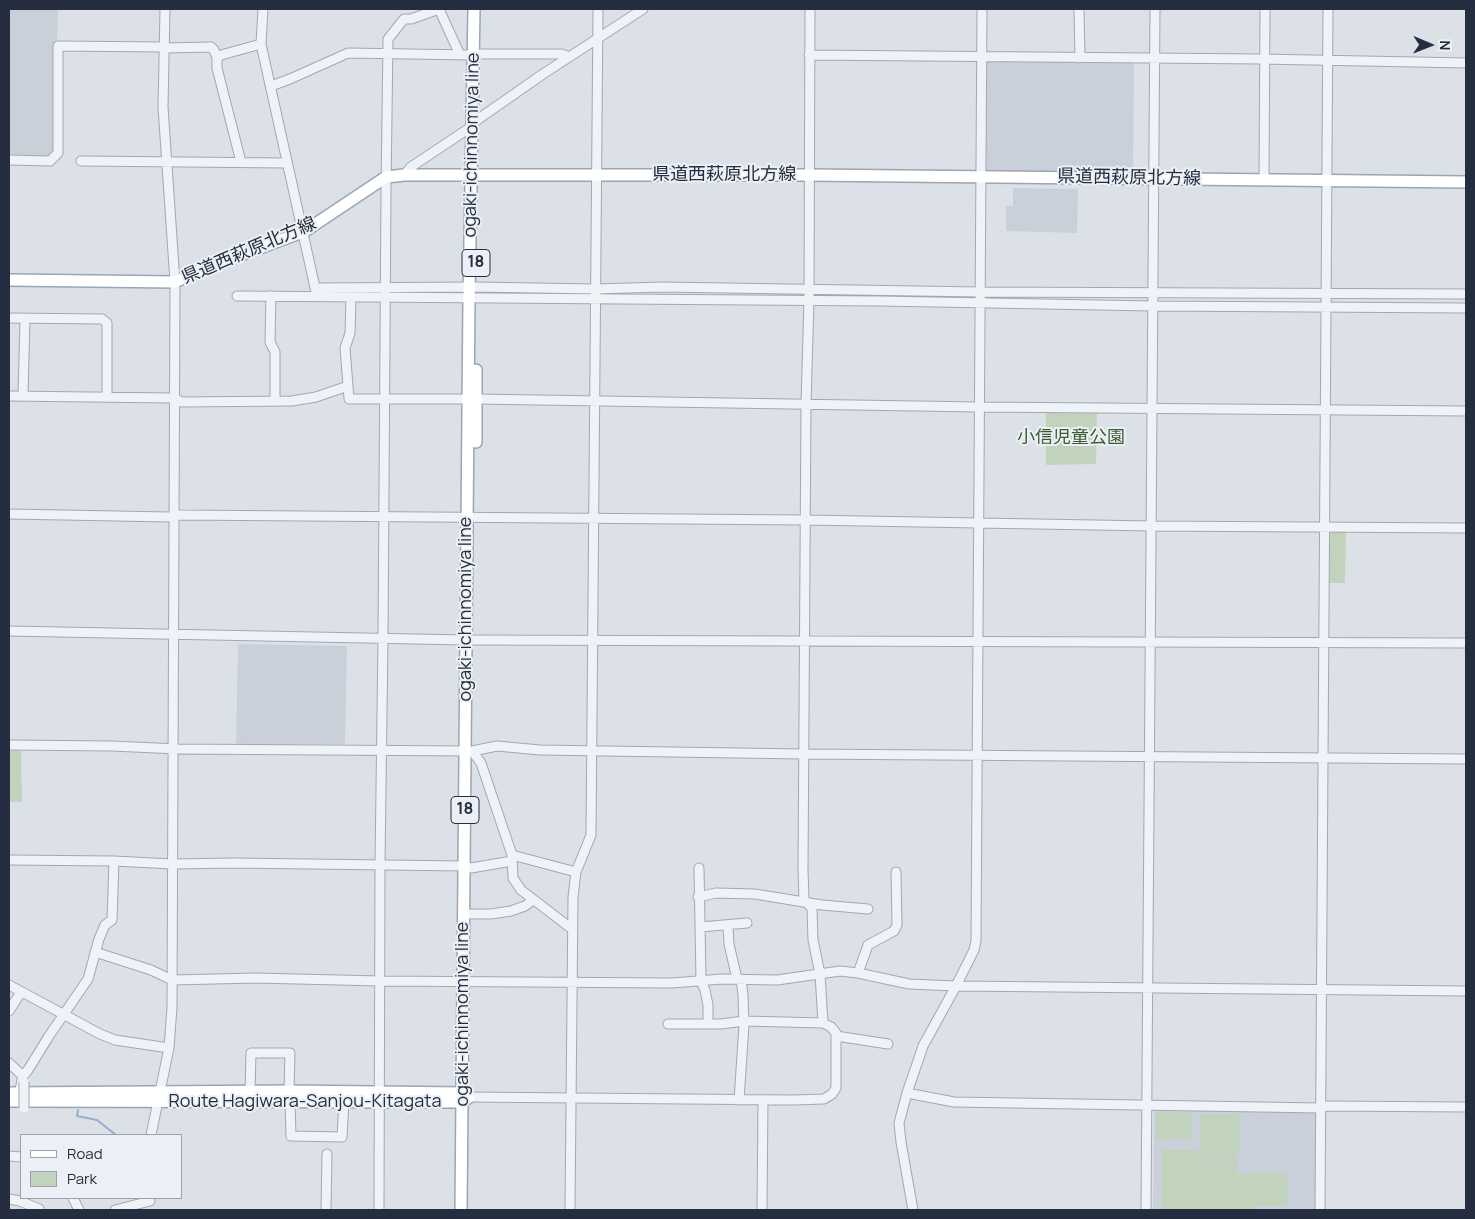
<!DOCTYPE html>
<html>
<head>
<meta charset="utf-8">
<style>
  body { margin:0 }
  #map { position:relative; width:1475px; height:1219px; overflow:hidden; background:#dce1e8; font-family:Manrope,sans-serif }
  canvas { display:block }
  .frame { position:absolute; inset:0; border:10px solid #252e40; pointer-events:none }
  .legend { position:absolute; left:20px; top:1134px; width:162px; height:65px; box-sizing:border-box; background:#ecf0f6; border:1px solid #9ca2ad; margin:0; padding:6px 9px; list-style:none; font-size:15px; color:#252e40 }
  .legend li { display:flex; align-items:center; gap:10px; height:25px }
  .legend b { width:25px; border:1px solid #9ca2ad }
  .north { position:absolute; left:1405px; top:20px; width:50px; height:50px; -webkit-text-stroke:4px #ecf0f6; paint-order:stroke; rotate:91deg; font-size:14px; font-weight:700; line-height:20px; text-align:center; color:#252e40 }
  .north::after { content:''; display:block; margin:auto; width:18px; height:22px; background:#252e40; clip-path:polygon(50% 0,100% 100%,50% 72%,0 100%) }
</style>
</head>
<body>
<div id="map">
<canvas width="1475" height="1219"></canvas>
<div class="frame"></div>
<ul class="legend">
<li><b style="height:6px;background:#fff"></b>Road</li>
<li><b style="height:14px;background:#c2d3bd"></b>Park</li>
</ul>
<div class="north">N</div>
</div>
<script>
const context = document.querySelector('canvas').getContext('2d');
context.lineJoin = 'round';
function fill(path, color) { context.fillStyle = color; context.fill(path, 'evenodd'); }
const shape = rows => new Path2D(rows.map(r => 'M' + r).join(''));
function stroke(path, color, width, dash) { context.strokeStyle = color; context.lineWidth = width; context.lineCap = dash ? 'butt' : 'round'; context.setLineDash(dash || []); context.stroke(path); }
function label(font, color, halo, rows, align = 'center') {
  context.font = font + ' Manrope,"Noto Sans JP",sans-serif'; context.lineWidth = 4; context.setLineDash([]); context.textBaseline = 'middle'; context.strokeStyle = halo; context.fillStyle = color; for (const [text, x, y, turn = 0] of rows) {
    context.save(); context.translate(x, y); context.rotate((+turn || 0) * Math.PI / 180); context.textAlign = isNaN(turn) ? turn : align; if (halo) context.strokeText(text, 0, 0); context.fillText(text, 0, 0); context.restore();
  }
}
fill(shape([
  [9,9,58,9,54,151,48,157,9,157],
  [985,60,1131,63,1134,66,1133,172,985,171],
  [1013,188,1078,189,1077,233,1006,231,1006,206,1013,206],
  [238,644,347,646,345,744,236,745],
  [1154,1109,1316,1110,1315,1210,1153,1210]
]), '#cad0da');
fill(shape([
  [1046,412,1097,412,1096,464,1046,465],
  [1328,530,1346,530,1345,583,1328,583],
  [9,749,21,749,22,802,9,802],
  [1156,1112,1192,1112,1192,1139,1156,1139],
  [1200,1114,1240,1114,1239,1155,1200,1154],
  [1162,1150,1198,1150,1199,1155,1237,1156,1237,1173,1288,1173,1287,1206,1255,1206,1255,1210,1161,1210]
]), '#c2d3bd');
stroke(shape([
  [78,1110,77,1116,97,1120,116,1135]
]), '#94aecc', 2);
const minor = shape([
  [263,9,261,44,316,292],
  [439,9,460,55],
  [810,9,809,300,806,404,803,870,804,900,812,908,813,940,820,974,823,1023],
  [1079,9,1080,58],
  [165,48,211,47,214,50,217,58],
  [478,54,562,54,569,57],
  [809,55,1261,59,1466,63],
  [271,86,290,79,348,53,473,55],
  [9,160,50,161,58,153,58,46,165,47],
  [81,161,287,163],
  [241,162,217,68,217,58,221,55,261,44],
  [404,175,411,167,471,127,477,120,543,74,643,9],
  [1264,179,1265,9],
  [315,288,476,287,596,289,662,287,980,292,1466,294],
  [237,296,879,301,1154,306,1466,308],
  [271,296,270,342,275,352,275,401],
  [351,298,350,333,345,348,349,399,476,399,979,407,1466,411],
  [9,318,102,319,107,323,107,397],
  [23,395,25,319],
  [9,396,171,398,175,398,181,402,292,401,316,397,348,386],
  [9,514,170,517,179,515,805,520,1152,526,1466,528],
  [9,631,466,640,1466,643],
  [9,745,112,746,178,749,469,751],
  [512,855,576,872],
  [9,860,114,861,172,864,233,863,464,866,471,868,512,861],
  [699,868,701,981,705,990,708,1005,708,1023],
  [698,897,716,893,755,894,822,905,868,909],
  [470,914,491,914,511,911,525,906,533,900],
  [728,926,729,944,737,979],
  [700,927,747,923],
  [572,929,521,890,513,878,512,855,481,763,472,751,497,746,540,750,804,754,1466,759],
  [95,952,151,970,172,980,255,978,380,981,672,983,722,979,777,980,840,971,858,973,909,984,956,986,1466,991],
  [858,973,868,945,894,931,897,925,896,872],
  [9,985,100,1034,115,1040,169,1048],
  [9,1011,21,992],
  [836,1036,888,1044],
  [9,1063,23,1076],
  [20,1090,23,1076,28,1070,49,1036,88,979,99,939,105,925,112,920,114,861],
  [250,1092,251,1053,290,1053,289,1091],
  [907,1093,954,1102,1321,1108,1327,1106,1466,1107],
  [469,1097,794,1100,824,1099,832,1094,836,1088,836,1033,831,1027,823,1023,744,1021,721,1024,668,1024],
  [739,1100,744,1025,743,995,741,979],
  [290,1103,291,1136,342,1137,344,1101],
  [151,1135,169,1048,172,1007,175,282,163,107,165,9],
  [9,1156,21,1157],
  [73,1198,79,1210],
  [9,1199,20,1201,39,1209,39,1210],
  [115,1210,150,1201],
  [326,1210,327,1154],
  [379,1210,380,865,383,638,386,190,388,39,404,19,411,19,439,9],
  [570,1210,573,897,576,872,591,835,598,9],
  [762,1210,763,1100],
  [913,1210,901,1142,899,1123,907,1093,923,1046,956,986,974,950,976,941,982,9],
  [1146,1210,1155,9],
  [1320,1210,1328,9]
]);
const major = shape([
  [9,280,175,282,201,270,305,231,386,177,404,175,809,175,1466,182],
  [476,442,476,370],
  [9,1093,289,1091,462,1093,469,1097],
  [9,1101,462,1102,468,1098],
  [461,1210,469,298,474,9]
]);
stroke(minor, '#a1a8b2', 11);
stroke(major, '#9ba5b5', 14);
stroke(minor, '#eff2f6', 9);
stroke(major, '#fff', 11);
const minorBridge = shape([
  [24,1108,24,1082]
]);
stroke(minorBridge, '#a1a8b2', 11, []);
stroke(minorBridge, '#eff2f6', 9);
for (const [x, y, w] of [
  [476,263,28],
  [465,810,28]
]) { const box = new Path2D(); box.roundRect(x - w / 2, y - 13.5, w, 27, 4); context.fillStyle = '#ecf0f6'; context.fill(box); stroke(box, '#252e40', 1); }
label('bold 16px', '#252e40', null, [
  ["18",476,263],
  ["18",465,810]
]);
label('18px', '#252e40', '#ecf0f6', [
  ["ogaki-ichinnomiya line",472,145,-89],
  ["県道西萩原北方線",724,175],
  ["県道西萩原北方線",1129,178,1],
  ["県道西萩原北方線",249,251,-23],
  ["ogaki-ichinnomiya line",466,609,-90],
  ["ogaki-ichinnomiya line",463,1014,-90],
  ["Route Hagiwara-Sanjou-Kitagata",305,1102]
]);
label('18px', '#395c31', '#ecf0f6', [
  ["小信児童公園",1071,438]
]);
</script>
</body>
</html>
